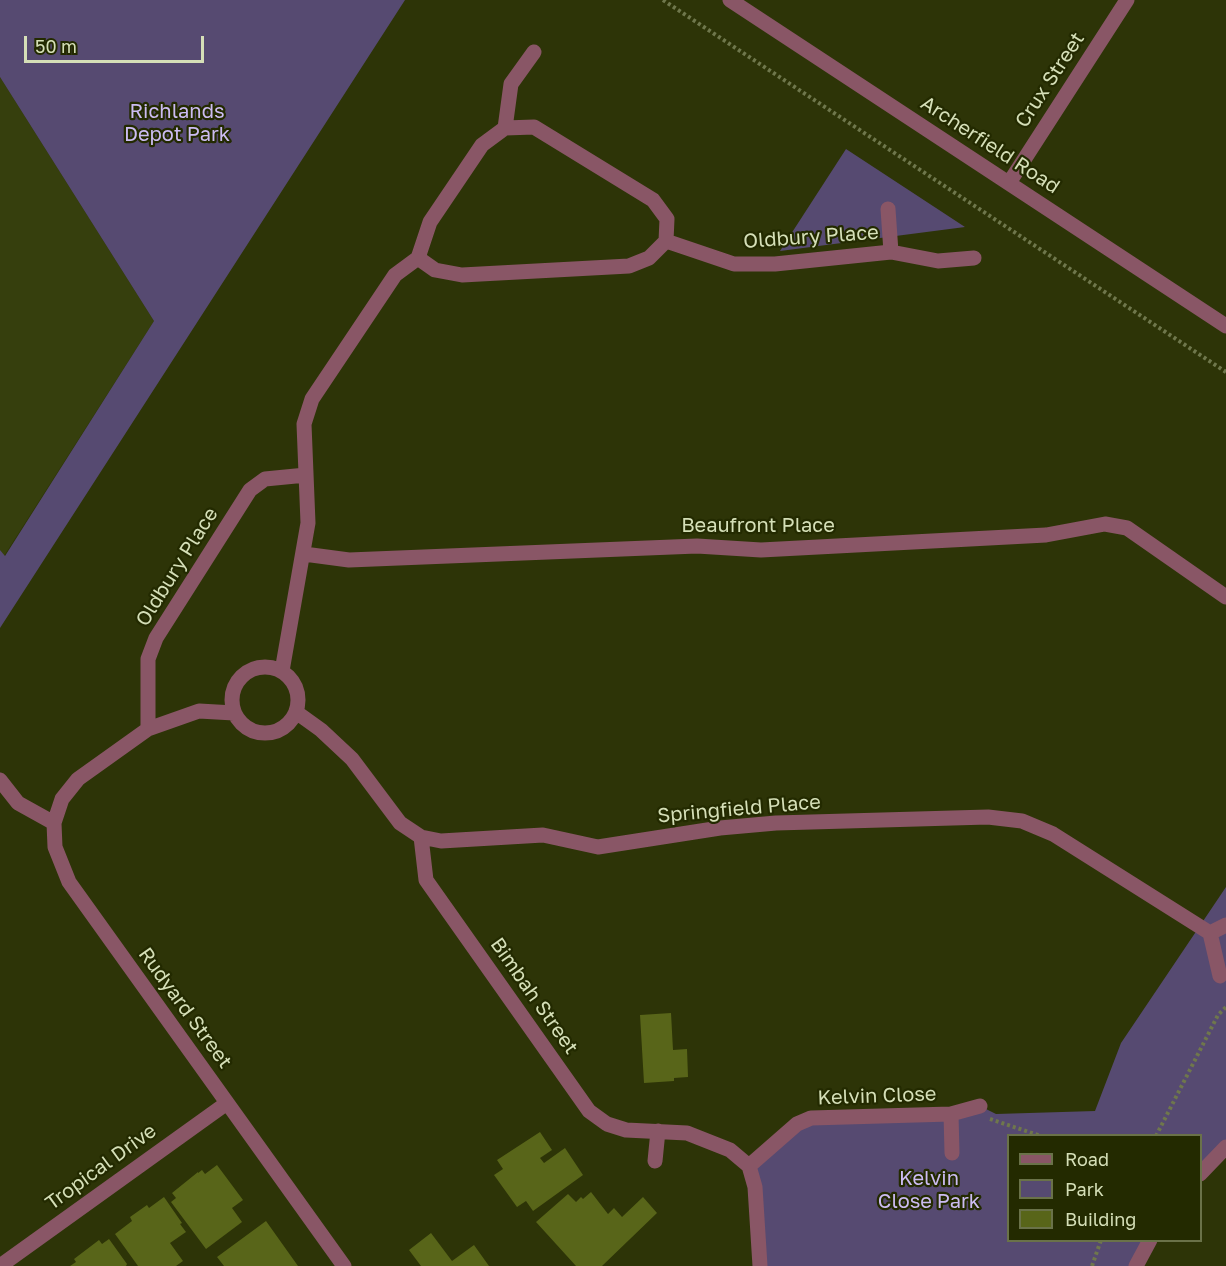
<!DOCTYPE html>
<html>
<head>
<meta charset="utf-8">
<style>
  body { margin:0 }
  #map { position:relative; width:1226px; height:1266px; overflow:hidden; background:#2d3407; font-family:"Golos Text",sans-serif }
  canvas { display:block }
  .legend { position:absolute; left:1007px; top:1134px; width:195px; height:108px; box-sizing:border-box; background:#232a00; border:2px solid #6a7249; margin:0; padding:8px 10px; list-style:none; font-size:18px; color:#d5dfb7 }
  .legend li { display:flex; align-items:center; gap:12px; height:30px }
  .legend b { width:30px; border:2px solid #6a7249 }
  .scale { position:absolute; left:24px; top:36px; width:180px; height:27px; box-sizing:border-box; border:3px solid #d5dfb7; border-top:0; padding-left:8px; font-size:18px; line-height:21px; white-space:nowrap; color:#d5dfb7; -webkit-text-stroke:4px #232a00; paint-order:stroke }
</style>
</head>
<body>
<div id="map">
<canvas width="1226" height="1266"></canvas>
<ul class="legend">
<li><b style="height:8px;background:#895666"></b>Road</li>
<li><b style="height:16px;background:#564a71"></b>Park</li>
<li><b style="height:16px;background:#586519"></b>Building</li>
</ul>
<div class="scale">50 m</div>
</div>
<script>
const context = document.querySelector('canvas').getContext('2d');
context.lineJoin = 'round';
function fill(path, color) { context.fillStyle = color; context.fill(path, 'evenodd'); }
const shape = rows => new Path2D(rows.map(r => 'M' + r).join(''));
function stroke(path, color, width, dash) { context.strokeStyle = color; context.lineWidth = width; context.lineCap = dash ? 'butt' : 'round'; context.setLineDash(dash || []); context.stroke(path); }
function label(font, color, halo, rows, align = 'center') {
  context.font = font + ' "Golos Text",sans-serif'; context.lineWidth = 4.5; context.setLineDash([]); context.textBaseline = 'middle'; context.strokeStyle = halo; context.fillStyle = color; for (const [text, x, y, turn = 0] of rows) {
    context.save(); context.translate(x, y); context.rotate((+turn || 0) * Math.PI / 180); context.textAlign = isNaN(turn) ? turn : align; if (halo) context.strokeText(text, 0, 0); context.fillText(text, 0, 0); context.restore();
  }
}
fill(shape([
  [0,77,154,321,4,556,0,550]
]), '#363f0d');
fill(shape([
  [0,0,405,0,0,628,0,550,5,556,154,321,0,77],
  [846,149,965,227,780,251],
  [1226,887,1226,1147,1201,1174,1200,1136,1008,1136,1008,1240,1150,1241,1136,1266,760,1266,749,1166,797,1124,980,1106,996,1114,1095,1111,1121,1043]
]), '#564a71');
fill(shape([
  [671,1013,673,1050,687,1049,688,1077,674,1078,674,1081,644,1083,640,1015],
  [540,1132,552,1150,540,1158,544,1163,565,1148,583,1175,533,1211,526,1201,517,1207,494,1175,503,1169,497,1160],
  [217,1165,243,1200,232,1208,242,1222,206,1249,171,1202,176,1198,172,1193,198,1172,198,1173,202,1170,205,1174],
  [591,1192,608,1214,614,1208,622,1217,643,1197,657,1213,602,1266,576,1266,536,1222,568,1194,576,1202,581,1197,583,1199],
  [164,1197,182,1223,180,1224,186,1232,170,1243,183,1261,176,1266,138,1266,115,1234,132,1221,130,1217,147,1205,149,1208],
  [266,1221,298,1266,224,1266,217,1257],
  [431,1233,452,1261,474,1245,489,1266,421,1266,409,1250],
  [109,1239,127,1264,126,1266,70,1266,76,1262,74,1259,99,1240,102,1244]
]), '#586519');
stroke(shape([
  [663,0,1226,372],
  [990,1119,1041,1136],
  [1156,1136,1218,1015,1226,1007],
  [1092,1266,1101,1240]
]), '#6f774c', 4, [3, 3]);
stroke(shape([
  [730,0,1226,326],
  [505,128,511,84,534,52],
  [1009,183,1127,0],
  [888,209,891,252],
  [666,241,734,264,775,264,891,252,938,261,974,258],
  [304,554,349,560,697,546,761,550,1046,535,1105,524,1127,528,1226,597],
  '232 700a33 33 0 1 1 66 0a33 33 0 1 1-66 0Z',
  [282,671,308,523,304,424,312,399,395,275,418,258,430,222,482,145,505,128,534,127,653,200,667,219,666,241,649,258,629,266,462,275,435,270,418,258],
  [296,712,321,730,352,759,400,823,421,837,441,841,543,835,598,847,720,828,776,823,988,817,1022,821,1053,834,1210,933],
  [148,729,148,659,156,638,250,490,265,479,306,475],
  [0,780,18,803,54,823,55,847,69,882,344,1266],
  [54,823,62,799,78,779,148,729,199,711,234,713],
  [421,837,426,880,589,1111,607,1124,626,1130,687,1133,730,1150,749,1166,755,1187,760,1266],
  [1220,976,1210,933,1226,925],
  [951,1114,952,1153],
  [655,1161,658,1131],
  [749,1166,797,1124,811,1118,951,1114,980,1106],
  [1200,1174,1226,1147],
  [0,1266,227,1103],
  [1136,1266,1150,1240]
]), '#895666', 15);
label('20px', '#d5dfb7', '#232a00', [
  ["Crux Street",1050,80,-57],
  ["Archerfield Road",990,145,33],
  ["Oldbury Place",811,237,-4],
  ["Beaufront Place",758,526],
  ["Oldbury Place",177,567,-58],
  ["Springfield Place",739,809,-5],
  ["Bimbah Street",534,996,55],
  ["Rudyard Street",185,1008,54],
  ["Kelvin Close",877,1096,-2],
  ["Tropical Drive",101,1167,-36]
]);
label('20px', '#ccbcf2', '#232a00', [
  ["Richlands",177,112],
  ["Depot Park",177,135],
  ["Kelvin",929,1179],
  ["Close Park",929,1202]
]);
</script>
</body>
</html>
